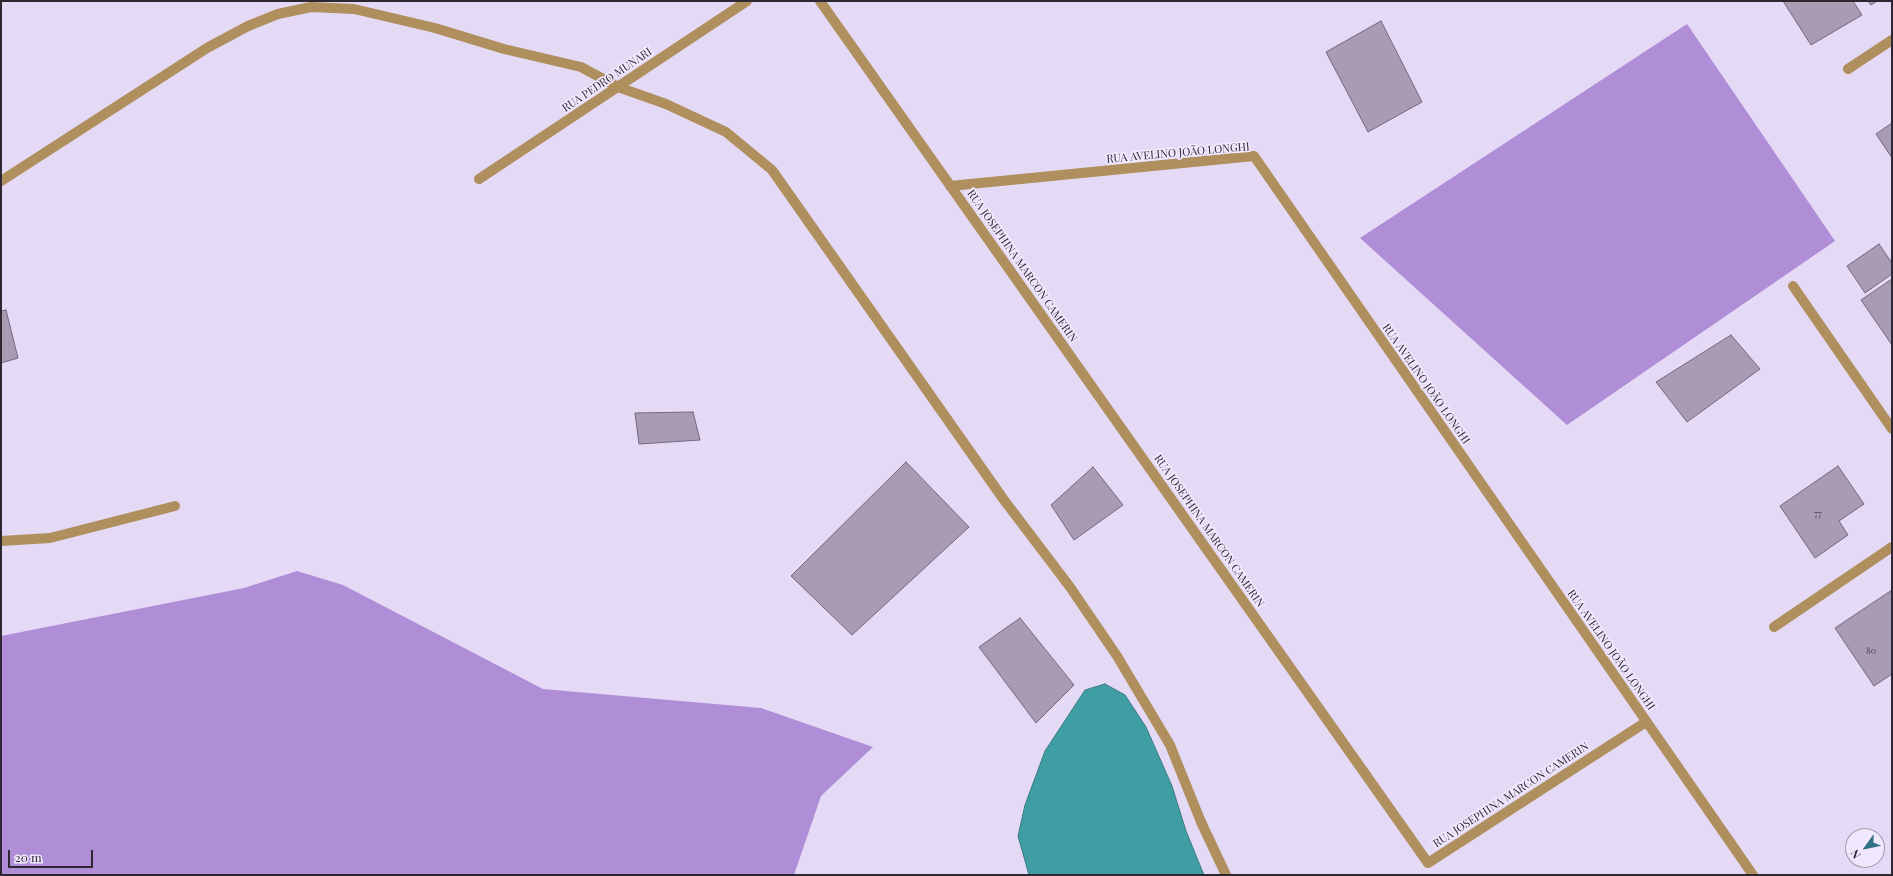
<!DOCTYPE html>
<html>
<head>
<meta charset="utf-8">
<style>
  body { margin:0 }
  #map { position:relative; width:1893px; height:876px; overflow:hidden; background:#e5daf5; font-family:"Playfair Display",serif }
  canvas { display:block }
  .frame { position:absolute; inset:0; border:2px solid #2c2731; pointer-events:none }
  .north { position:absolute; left:1845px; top:828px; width:40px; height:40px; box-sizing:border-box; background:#f1e8fe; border:1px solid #a29bac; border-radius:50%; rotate:237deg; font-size:11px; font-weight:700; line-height:16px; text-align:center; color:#2c2731 }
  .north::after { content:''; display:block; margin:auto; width:14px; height:18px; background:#306f84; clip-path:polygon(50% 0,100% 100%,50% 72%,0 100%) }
  .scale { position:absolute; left:8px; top:850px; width:85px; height:18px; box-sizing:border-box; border:2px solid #2c2731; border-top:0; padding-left:5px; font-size:12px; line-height:14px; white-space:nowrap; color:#2c2731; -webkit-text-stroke:3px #f1e8fe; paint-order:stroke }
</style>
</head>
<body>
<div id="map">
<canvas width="1893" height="876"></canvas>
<div class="frame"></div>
<div class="north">N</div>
<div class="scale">20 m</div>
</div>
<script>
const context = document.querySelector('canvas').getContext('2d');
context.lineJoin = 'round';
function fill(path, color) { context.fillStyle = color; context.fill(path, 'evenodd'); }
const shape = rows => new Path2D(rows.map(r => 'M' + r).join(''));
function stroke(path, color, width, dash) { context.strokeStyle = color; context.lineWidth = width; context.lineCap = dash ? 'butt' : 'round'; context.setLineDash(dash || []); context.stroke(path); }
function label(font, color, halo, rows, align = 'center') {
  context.font = font + ' "Playfair Display",serif'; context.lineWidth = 3.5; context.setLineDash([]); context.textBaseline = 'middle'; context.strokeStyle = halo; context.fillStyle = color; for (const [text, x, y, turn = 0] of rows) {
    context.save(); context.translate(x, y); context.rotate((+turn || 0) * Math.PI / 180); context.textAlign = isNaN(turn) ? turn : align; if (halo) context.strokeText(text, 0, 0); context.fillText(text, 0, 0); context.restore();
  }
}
fill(shape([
  [1687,24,1835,241,1567,425,1360,238],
  [297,571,343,585,543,689,761,708,873,747,821,796,794,875,1,875,1,636,244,588]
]), '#af8dd7');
const water = shape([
  [1105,684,1125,695,1146,727,1172,786,1186,831,1204,875,1029,875,1018,836,1025,805,1045,751,1085,690,1105,684]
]);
fill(water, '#3f9ea3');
stroke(water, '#397a81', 1);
const building = shape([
  [1783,1,1853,1,1862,15,1811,45,1783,1],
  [1868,1,1877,1,1871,5,1868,1],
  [1381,21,1422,102,1368,132,1326,52,1381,21],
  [1892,123,1892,158,1876,134,1892,123],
  [1879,244,1892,263,1892,274,1865,293,1847,266,1879,244],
  [1892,279,1892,345,1861,300,1892,279],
  [6,310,18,358,1,363,1,311,6,310],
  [1731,335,1760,369,1687,422,1656,382,1731,335],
  [693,412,700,440,639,444,635,413,693,412],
  [906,462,969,527,852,635,791,576,906,462],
  [1838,466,1864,504,1839,521,1848,535,1815,558,1780,506,1838,466],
  [1093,467,1123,505,1074,540,1051,505,1093,467],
  [1892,590,1892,674,1874,686,1835,628,1892,590],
  [1020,618,1074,685,1036,723,979,647,1020,618]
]);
fill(building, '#a89bb3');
stroke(building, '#74677e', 1);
stroke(shape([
  [820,1,1428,863,1646,722],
  [1848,69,1892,40],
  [479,179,747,1],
  [1,181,207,48,248,26,278,14,311,7,354,9,435,28,504,49,581,67,618,87,666,104,726,132,772,170,1004,500,1070,587,1117,656,1170,745,1201,822,1226,875],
  [950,186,1254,156,1753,875],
  [1793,286,1892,429],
  [1,541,50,538,175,506],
  [1774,627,1892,547]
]), '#ae8f5d', 10);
label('9px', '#4b4452', null, [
  ["77",1818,514],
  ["80",1871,651]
]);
label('11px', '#2c2731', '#f1e8fe', [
  ["RUA PEDRO MUNARI",607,80,-34],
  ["RUA AVELINO JOÃO LONGHI",1178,153,-5],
  ["RUA JOSEPHINA MARCON CAMERIN",1022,266,55],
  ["RUA AVELINO JOÃO LONGHI",1426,384,55],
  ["RUA JOSEPHINA MARCON CAMERIN",1209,531,55],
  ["RUA AVELINO JOÃO LONGHI",1611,650,55],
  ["RUA JOSEPHINA MARCON CAMERIN",1511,795,-33]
]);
</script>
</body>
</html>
